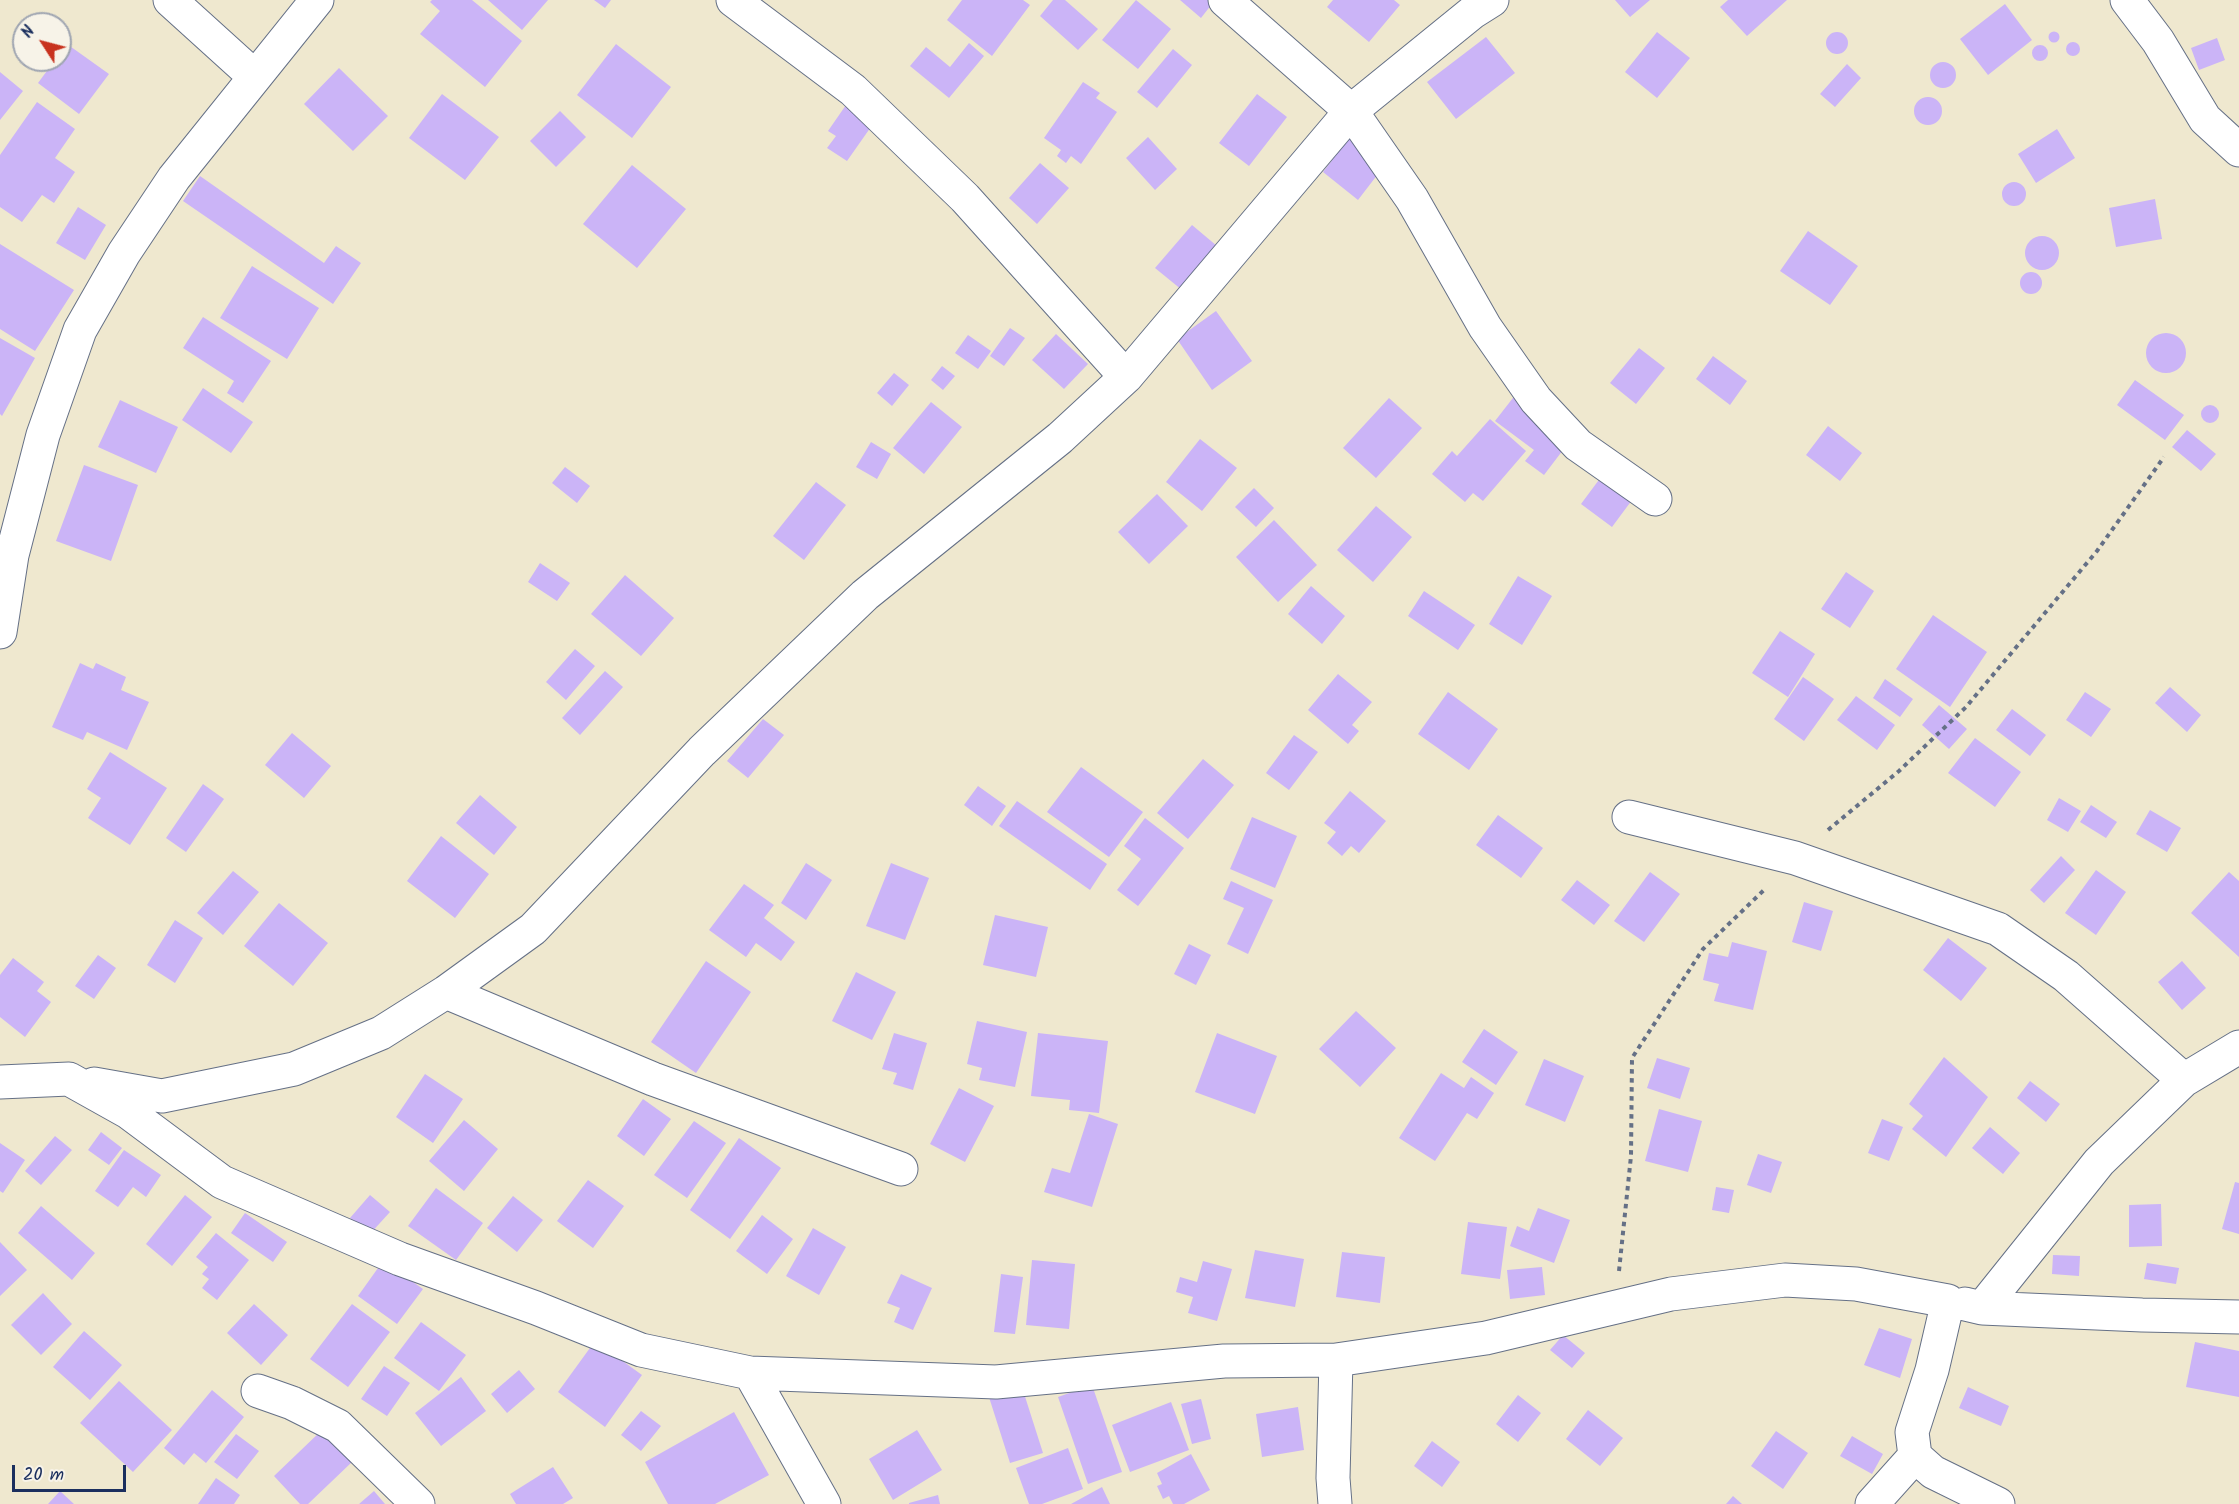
<!DOCTYPE html>
<html>
<head>
<meta charset="utf-8">
<style>
  body { margin:0 }
  #map { position:relative; width:2239px; height:1504px; overflow:hidden; background:#efe8cf; font-family:Kalam,sans-serif }
  canvas { display:block }
  .north { position:absolute; left:12px; top:12px; width:60px; height:60px; box-sizing:border-box; background:#f7f3e8; border:2px solid #9fa5b1; border-radius:50%; rotate:306deg; font-size:16px; font-weight:700; line-height:24px; text-align:center; color:#1b2f5e }
  .north::after { content:''; display:block; margin:auto; width:21px; height:27px; background:#c8321e; clip-path:polygon(50% 0,100% 100%,50% 72%,0 100%) }
  .scale { position:absolute; left:12px; top:1465px; width:114px; height:27px; box-sizing:border-box; border:3px solid #1b2f5e; border-top:0; padding-left:8px; font-size:18px; line-height:21px; white-space:nowrap; color:#1b2f5e; -webkit-text-stroke:4px #f7f3e8; paint-order:stroke }
</style>
</head>
<body>
<div id="map">
<canvas width="2239" height="1504"></canvas>
<div class="north">N</div>
<div class="scale">20 m</div>
</div>
<script>
const context = document.querySelector('canvas').getContext('2d');
context.lineJoin = 'round';
function fill(path, color) { context.fillStyle = color; context.fill(path, 'evenodd'); }
const shape = rows => new Path2D(rows.map(r => 'M' + r).join(''));
function stroke(path, color, width, dash) { context.strokeStyle = color; context.lineWidth = width; context.lineCap = dash ? 'butt' : 'round'; context.setLineDash(dash || []); context.stroke(path); }
fill(shape([
  [432,0,472,0,522,41,485,87,420,34,440,11,430,2],
  [488,0,548,0,522,30],
  [594,0,611,0,605,8],
  [962,0,1023,0,1030,5,992,56,947,20],
  [1053,0,1065,0,1098,29,1078,50,1040,16],
  [1136,0,1171,29,1138,69,1102,40],
  [1180,0,1215,0,1201,18],
  [1333,0,1394,0,1400,5,1369,42,1327,7],
  [1615,0,1650,0,1630,17],
  [1728,0,1787,0,1747,36,1720,7],
  [2005,4,2032,40,1988,75,1960,39],
  '2048.5 37a5.5 5.5 0 1 1 11 0a5.5 5.5 0 1 1-11 0Z',
  [1657,32,1690,58,1657,98,1625,72],
  '1826 43a11 11 0 1 1 22 0a11 11 0 1 1-22 0Z',
  [1486,37,1515,73,1456,119,1427,82],
  [2217,38,2225,60,2199,70,2191,48],
  '2066 49a7 7 0 1 1 14 0a7 7 0 1 1-14 0Z',
  [969,43,984,56,949,98,910,66,926,47,950,67],
  [67,44,109,74,79,114,38,83,55,60,60,60,60,53],
  [616,44,671,87,632,138,577,95],
  '2032 53a8 8 0 1 1 16 0a8 8 0 1 1-16 0Z',
  [1173,49,1192,65,1157,108,1137,92],
  '1930 75a13 13 0 1 1 26 0a13 13 0 1 1-26 0Z',
  [1847,64,1861,78,1835,107,1820,94],
  [339,68,388,116,353,151,304,104],
  [0,72,23,91,0,120],
  [1083,82,1100,93,1096,98,1117,112,1081,164,1071,156,1066,163,1057,156,1061,150,1044,138],
  [442,94,499,137,465,180,409,138],
  [1257,94,1287,117,1249,166,1219,143],
  '1914 111a14 14 0 1 1 28 0a14 14 0 1 1-28 0Z',
  [37,102,75,129,55,158,75,172,54,203,42,195,22,222,0,207,0,155],
  [846,105,873,124,847,161,827,148,836,136,828,131],
  [560,111,586,137,556,167,530,141],
  [2057,129,2075,158,2036,183,2018,154],
  [1353,133,1388,161,1358,200,1323,172],
  [1148,137,1177,169,1155,190,1126,158],
  [1040,163,1069,188,1037,224,1009,198],
  [632,165,686,209,637,268,583,224],
  [200,176,324,263,336,246,361,263,333,304,183,201],
  '2002 194a12 12 0 1 1 24 0a12 12 0 1 1-24 0Z',
  [2155,199,2162,239,2116,247,2109,208],
  [78,207,106,225,85,260,56,243],
  [1192,225,1217,246,1182,290,1155,268],
  [1808,231,1858,266,1830,305,1780,271],
  '2025 253a17 17 0 1 1 34 0a17 17 0 1 1-34 0Z',
  [0,244,74,290,35,351,0,329],
  [252,266,319,308,287,359,220,318],
  '2020 283a11 11 0 1 1 22 0a11 11 0 1 1-22 0Z',
  [1216,311,1252,361,1212,390,1177,339],
  [203,317,271,361,243,403,227,393,234,381,183,348],
  [1010,328,1025,338,1004,366,990,356],
  '2146 353a20 20 0 1 1 40 0a20 20 0 1 1-40 0Z',
  [1056,334,1088,364,1064,389,1032,360],
  [968,335,991,351,978,369,955,353],
  [0,338,35,358,2,416,0,414],
  [1639,348,1665,368,1636,404,1610,383],
  [1713,356,1747,381,1730,405,1696,379],
  [942,366,955,376,943,390,931,380],
  [894,373,909,385,892,406,877,393],
  [2135,380,2184,415,2165,440,2117,405],
  [1523,385,1579,429,1544,475,1525,461,1534,450,1495,421],
  [203,388,253,422,231,453,182,420],
  [1389,398,1422,428,1376,478,1343,448],
  [120,400,178,427,156,473,98,447],
  [931,402,962,427,924,474,893,448],
  '2201 414a9 9 0 1 1 18 0a9 9 0 1 1-18 0Z',
  [1490,419,1526,451,1483,501,1473,493,1465,502,1432,474,1452,451,1457,456],
  [1828,426,1862,453,1840,481,1806,455],
  [2187,430,2216,454,2201,471,2172,447],
  [1200,439,1237,468,1202,511,1166,482],
  [871,442,891,454,877,479,856,467],
  [84,465,138,485,111,561,56,541],
  [565,467,590,486,577,503,552,483],
  [1604,473,1635,496,1612,527,1581,504],
  [816,482,846,505,804,560,773,536],
  [1254,488,1274,508,1256,527,1235,507],
  [1157,494,1188,526,1149,564,1118,532],
  [1376,506,1412,537,1373,582,1337,550],
  [1274,520,1317,565,1278,602,1236,557],
  [540,563,570,583,557,601,528,582],
  [1846,572,1874,591,1850,628,1821,609],
  [625,575,674,618,641,656,591,614],
  [1518,576,1552,596,1522,645,1489,624],
  [1311,586,1345,616,1322,644,1288,614],
  [1424,591,1475,625,1458,650,1408,616],
  [1933,615,1987,652,1950,707,1896,669],
  [1780,631,1815,654,1788,697,1752,673],
  [575,649,595,666,566,700,546,682],
  [80,663,93,669,96,663,126,677,121,690,149,702,127,750,87,732,83,740,52,727],
  [605,671,623,687,580,735,562,718],
  [1338,674,1372,702,1352,725,1359,731,1348,744,1308,710],
  [1803,677,1834,699,1804,741,1774,719],
  [1885,679,1913,699,1900,717,1873,698],
  [2170,687,2201,715,2187,732,2155,703],
  [1448,692,1498,729,1469,770,1418,734],
  [2085,692,2111,709,2091,737,2066,720],
  [1856,696,1895,725,1877,750,1837,720],
  [1939,705,1967,729,1949,749,1922,725],
  [2012,709,2046,735,2030,756,1996,730],
  [763,719,784,735,748,778,727,761],
  [292,733,331,766,304,798,265,765],
  [1294,735,1318,752,1289,790,1266,773],
  [1975,738,2021,772,1995,807,1948,773],
  [110,752,167,788,130,845,88,818,101,798,87,789],
  [1203,759,1234,785,1188,839,1157,813],
  [1081,767,1143,812,1109,857,1047,812],
  [203,784,224,799,186,852,166,838],
  [978,786,1006,806,992,826,964,805],
  [1350,791,1386,821,1359,853,1351,846,1342,856,1327,843,1336,832,1324,823],
  [480,795,517,827,494,855,456,823],
  [2059,798,2081,811,2068,832,2047,820],
  [1017,801,1107,864,1090,890,999,826],
  [2091,805,2117,822,2106,838,2080,822],
  [2150,810,2181,828,2167,852,2136,834],
  [1498,815,1543,848,1521,878,1476,845],
  [1252,817,1297,836,1275,888,1230,869],
  [1145,818,1184,848,1138,906,1117,890,1141,859,1124,846],
  [441,836,489,874,455,918,407,881],
  [2061,856,2075,870,2044,903,2030,890],
  [806,863,832,880,806,920,781,903],
  [891,863,929,878,905,940,866,926],
  [2096,870,2126,892,2096,935,2065,913],
  [233,871,259,892,223,935,197,913],
  [1650,872,1680,894,1644,942,1614,921],
  [2229,872,2239,881,2239,957,2191,913],
  [1577,880,1610,905,1594,925,1561,900],
  [1231,881,1273,900,1248,954,1227,944,1244,908,1223,899],
  [744,884,774,905,764,918,795,942,781,961,756,943,746,957,709,930],
  [1804,902,1833,911,1821,951,1792,942],
  [279,903,328,943,293,986,244,946],
  [995,915,1048,927,1036,977,983,965],
  [175,920,203,938,175,983,147,965],
  [1948,938,1987,968,1961,1001,1923,970],
  [1732,942,1767,951,1753,1010,1714,1001,1719,984,1703,980,1709,953,1728,957],
  [1189,944,1211,955,1196,985,1174,974],
  [98,955,116,968,94,999,75,986],
  [13,958,44,982,37,991,51,1002,25,1037,0,1017,0,975],
  [706,961,751,992,696,1073,651,1042],
  [2182,961,2206,988,2182,1010,2158,982],
  [856,972,896,992,872,1040,832,1021],
  [1356,1011,1396,1048,1360,1087,1319,1049],
  [977,1021,1027,1032,1015,1087,979,1080,982,1068,967,1064],
  [1484,1029,1518,1052,1496,1085,1462,1062],
  [894,1033,927,1043,913,1090,893,1084,897,1073,882,1069],
  [1038,1033,1108,1041,1099,1113,1069,1110,1070,1100,1031,1096],
  [1217,1033,1277,1056,1255,1114,1195,1092],
  [1944,1057,1988,1097,1946,1157,1912,1129,1923,1116,1909,1104],
  [1657,1058,1690,1068,1680,1099,1647,1088],
  [1544,1059,1584,1076,1565,1122,1525,1105],
  [1441,1073,1464,1088,1471,1077,1494,1093,1477,1119,1467,1113,1435,1161,1399,1138],
  [425,1074,463,1099,433,1143,396,1117],
  [2030,1081,2060,1104,2046,1122,2017,1098],
  [959,1088,994,1106,965,1162,930,1144],
  [643,1099,671,1119,644,1156,617,1136],
  [1659,1109,1702,1121,1688,1172,1645,1161],
  [1089,1114,1118,1124,1092,1207,1044,1192,1052,1168,1070,1173],
  [1882,1119,1903,1127,1889,1161,1868,1153],
  [464,1120,498,1149,464,1191,429,1161],
  [694,1121,726,1143,687,1198,654,1175],
  [1990,1127,2020,1153,2003,1174,1972,1148],
  [101,1132,122,1148,109,1165,88,1150],
  [55,1136,72,1150,41,1185,25,1171],
  [739,1138,781,1168,730,1239,690,1210],
  [0,1143,25,1160,3,1193,0,1191],
  [124,1150,161,1175,146,1197,133,1187,118,1207,95,1191],
  [1758,1154,1782,1162,1771,1193,1747,1185],
  [588,1180,624,1206,593,1248,557,1221],
  [2235,1182,2239,1183,2239,1234,2222,1229],
  [1716,1187,1734,1190,1729,1213,1712,1210],
  [436,1188,483,1223,456,1260,408,1226],
  [185,1195,212,1217,172,1266,146,1244],
  [370,1195,390,1212,369,1235,350,1218],
  [513,1196,543,1220,517,1252,487,1228],
  [2161,1204,2162,1246,2129,1247,2129,1205],
  [41,1206,95,1253,72,1280,18,1233],
  [1538,1208,1570,1220,1554,1263,1510,1246,1517,1226,1529,1231],
  [245,1213,287,1242,273,1262,231,1233],
  [762,1215,793,1239,767,1274,736,1251],
  [1468,1222,1507,1227,1500,1279,1461,1274],
  [813,1228,846,1247,819,1295,786,1276],
  [216,1233,249,1260,217,1300,202,1288,209,1279,202,1274,208,1267,196,1257],
  [0,1242,27,1270,0,1296],
  [1255,1250,1304,1259,1295,1307,1245,1298],
  [1342,1252,1385,1257,1380,1303,1336,1297],
  [2053,1255,2080,1256,2079,1276,2052,1274],
  [1032,1260,1075,1264,1069,1329,1026,1325],
  [383,1261,423,1289,397,1324,358,1296],
  [1203,1261,1232,1269,1217,1321,1188,1313,1193,1297,1176,1292,1180,1277,1197,1282],
  [2147,1263,2179,1268,2176,1284,2144,1279],
  [1542,1267,1545,1295,1510,1299,1507,1270],
  [901,1274,932,1288,913,1330,894,1322,900,1308,887,1303],
  [1001,1274,1023,1277,1015,1334,994,1332],
  [43,1293,72,1324,41,1355,11,1325],
  [254,1304,288,1335,261,1365,227,1333],
  [352,1304,390,1332,348,1387,310,1359],
  [421,1322,466,1355,439,1391,394,1358],
  [1879,1328,1912,1339,1900,1378,1864,1365],
  [84,1331,122,1365,90,1400,53,1367],
  [1563,1335,1585,1353,1572,1368,1550,1350],
  [595,1341,642,1375,605,1427,558,1392],
  [2195,1342,2239,1351,2239,1397,2186,1387],
  [384,1366,410,1383,387,1416,361,1399],
  [519,1370,535,1389,507,1413,491,1394],
  [461,1377,486,1411,441,1446,415,1413],
  [119,1381,172,1430,133,1472,80,1423],
  [1021,1384,1043,1453,1010,1463,988,1394],
  [1092,1385,1122,1472,1088,1484,1058,1397],
  [1968,1387,2009,1406,2001,1426,1959,1408],
  [212,1390,244,1417,206,1463,194,1453,184,1465,164,1448],
  [1518,1395,1541,1413,1518,1442,1496,1424],
  [1201,1399,1211,1439,1192,1444,1181,1404],
  [1171,1402,1189,1450,1130,1472,1112,1425],
  [1298,1407,1304,1450,1262,1457,1256,1414],
  [1588,1410,1623,1438,1600,1466,1566,1439],
  [641,1411,661,1426,641,1451,621,1435],
  [734,1412,769,1475,715,1504,668,1504,645,1462],
  [322,1430,352,1462,308,1504,300,1504,274,1476],
  [917,1430,942,1470,893,1500,869,1459],
  [1776,1431,1808,1453,1783,1489,1751,1466],
  [236,1434,259,1451,237,1479,214,1462],
  [1852,1436,1883,1454,1872,1474,1840,1456],
  [1432,1441,1460,1462,1442,1487,1414,1466],
  [1068,1448,1083,1489,1042,1504,1029,1504,1016,1468],
  [1191,1454,1210,1490,1184,1504,1173,1504,1169,1496,1163,1499,1157,1486,1162,1484,1157,1473],
  [553,1467,573,1498,563,1504,516,1504,510,1494],
  [216,1478,240,1495,234,1504,198,1504],
  [1102,1487,1110,1504,1071,1504],
  [60,1491,74,1504,48,1504],
  [374,1491,385,1504,359,1504],
  [938,1495,940,1504,909,1504,909,1503],
  [1733,1496,1742,1504,1726,1504]
]), '#cbb4f7');
const minor = shape([
  [170,0,255,77],
  [733,0,853,90,965,198,1126,377],
  [1225,0,1351,111,1412,199,1485,327,1536,400,1578,445,1655,499],
  [2127,0,2158,41,2205,119,2239,150],
  [0,632,12,555,43,435,80,330,124,253,174,178,317,0],
  [1629,817,1795,858,1998,929,2066,976,2184,1080],
  [446,992,653,1079,901,1169],
  [0,1082,69,1079,128,1112,222,1182,400,1259,536,1308,641,1350,750,1373,996,1382,1224,1361,1336,1360,1486,1338,1671,1294,1785,1280,1856,1284,1948,1301,1932,1370,1912,1432,1915,1456,1933,1472,1998,1504],
  [94,1084,162,1096,294,1069,381,1033,446,992,533,929,702,751,865,595,1060,438,1126,377,1351,111,1473,12,1492,0],
  [1965,1304,1982,1308,2142,1315,2239,1317],
  [1982,1308,2099,1162,2184,1080,2239,1047],
  [750,1373,824,1504],
  [258,1391,292,1403,338,1426,418,1504],
  [1335,1504,1333,1478,1336,1360],
  [1872,1504,1915,1456]
]);
stroke(minor, '#657086', 35);
stroke(shape([
  [1828,830,1899,771,1966,707,2097,551,2164,457],
  [1619,1271,1631,1156,1632,1058,1703,949,1765,889]
]), '#657086', 4, [4.5, 4.5]);
stroke(minor, '#fff', 33);
</script>
</body>
</html>
